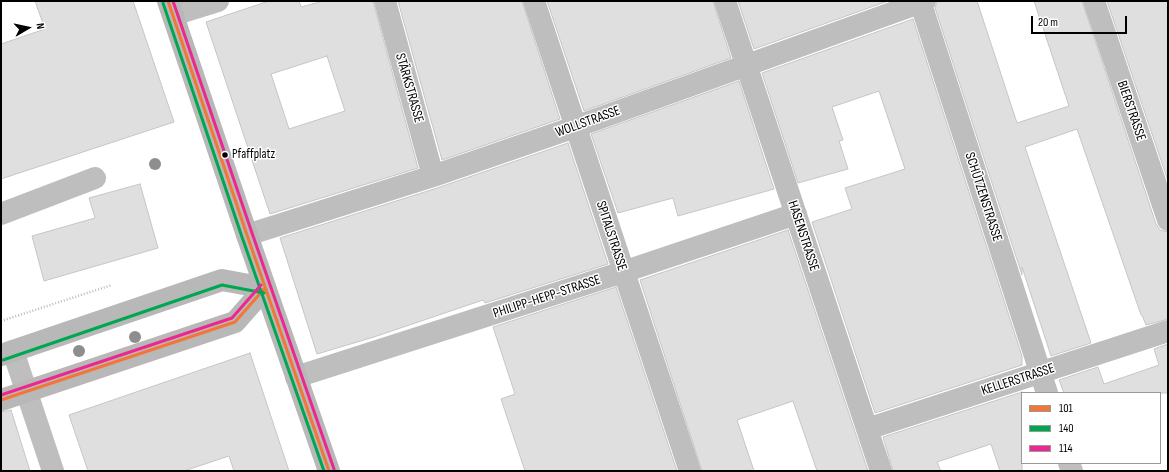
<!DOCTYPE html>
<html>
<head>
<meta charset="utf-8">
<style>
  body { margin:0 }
  #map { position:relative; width:1169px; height:472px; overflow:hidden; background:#fff; font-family:"Sofia Sans Condensed",sans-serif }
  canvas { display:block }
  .frame { position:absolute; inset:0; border:2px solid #000; pointer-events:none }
  .legend { position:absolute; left:1021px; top:392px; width:140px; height:72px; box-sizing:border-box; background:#fff; border:1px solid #999; margin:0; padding:5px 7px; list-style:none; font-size:12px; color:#000 }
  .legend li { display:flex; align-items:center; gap:8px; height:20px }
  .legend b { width:20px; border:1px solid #999 }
  .north { position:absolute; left:8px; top:8px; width:40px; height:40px; -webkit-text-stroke:3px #fff; paint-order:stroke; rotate:81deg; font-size:11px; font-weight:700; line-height:16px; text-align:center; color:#000 }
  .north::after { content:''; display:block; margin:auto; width:14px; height:18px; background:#000; clip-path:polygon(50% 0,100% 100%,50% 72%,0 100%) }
  .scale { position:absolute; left:1031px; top:16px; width:96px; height:18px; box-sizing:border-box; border:2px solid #000; border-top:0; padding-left:5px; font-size:12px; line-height:14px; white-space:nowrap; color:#000; -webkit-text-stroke:3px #fff; paint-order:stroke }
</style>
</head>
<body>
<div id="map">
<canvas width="1169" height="472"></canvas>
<div class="frame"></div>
<ul class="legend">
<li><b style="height:5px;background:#f37636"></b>101</li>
<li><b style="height:5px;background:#00a651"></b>140</li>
<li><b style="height:5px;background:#ed2790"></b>114</li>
</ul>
<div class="north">N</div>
<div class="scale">20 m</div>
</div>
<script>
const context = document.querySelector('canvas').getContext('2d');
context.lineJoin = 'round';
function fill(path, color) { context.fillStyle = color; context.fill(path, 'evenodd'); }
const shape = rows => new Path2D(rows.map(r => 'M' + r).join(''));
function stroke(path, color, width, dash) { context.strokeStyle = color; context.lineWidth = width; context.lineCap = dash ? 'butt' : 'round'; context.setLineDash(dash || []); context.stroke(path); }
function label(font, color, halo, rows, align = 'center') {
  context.font = font + ' "Sofia Sans Condensed",sans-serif'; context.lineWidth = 3; context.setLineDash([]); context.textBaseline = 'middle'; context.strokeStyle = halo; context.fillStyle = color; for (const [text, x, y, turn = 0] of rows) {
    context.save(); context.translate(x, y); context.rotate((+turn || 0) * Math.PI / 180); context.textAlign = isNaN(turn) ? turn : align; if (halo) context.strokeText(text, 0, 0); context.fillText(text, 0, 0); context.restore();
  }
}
const building = shape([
  [35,1,133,1,174,122,1,179,1,44,45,29,35,1],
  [269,1,299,1,301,7,323,1,373,1,418,168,270,214,206,22,269,1],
  [327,56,345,111,289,129,271,74,327,56],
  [398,1,522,1,560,119,442,160,398,1],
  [547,1,713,1,731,58,584,111,547,1],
  [738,1,888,1,754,49,738,1],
  [937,1,977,1,1017,123,1069,106,1034,1,1082,1,1156,224,1160,230,1168,232,1168,319,1146,325,1142,315,1141,315,1077,129,1025,147,1091,343,1051,356,1022,267,1022,275,935,8,937,1],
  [1107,1,1168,1,1168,181,1107,1],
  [913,19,1022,356,1022,365,875,413,812,222,852,209,845,188,905,169,879,91,832,107,843,140,839,141,848,169,798,183,762,73,913,19],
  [739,81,774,189,678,216,673,198,618,213,591,134,739,81],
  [568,143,608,264,485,303,483,300,374,337,317,354,280,238,437,188,568,143],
  [140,184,158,248,44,281,32,236,95,218,89,198,140,184],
  [788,230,868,471,817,471,793,401,737,420,754,471,702,471,640,280,788,230],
  [616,287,677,471,525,471,501,399,515,394,493,327,616,287],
  [1168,344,1168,393,1064,393,1059,380,1098,367,1104,384,1159,365,1154,349,1168,344],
  [250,353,289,471,234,471,229,456,184,471,88,471,69,415,250,353],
  [1022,392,1022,471,1000,471,991,444,937,462,941,471,893,471,883,437,1022,392],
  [11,410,30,471,1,471,1,412,11,410]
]);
fill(building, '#dfdfdf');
stroke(building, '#c6c6c6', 1);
stroke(shape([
  [1,321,112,285]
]), '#b9b9b9', 2.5, [1, 2]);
stroke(shape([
  [385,1,433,176],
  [534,1,690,471],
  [725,1,881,471],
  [920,1,1047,393],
  [1094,1,1168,220],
  [173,15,218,1],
  [1,214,95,178],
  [247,235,433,176,575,127,925,1],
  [13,351,53,471],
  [296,377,623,272,796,214],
  [867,429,1168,331],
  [1069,463,1072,471]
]), '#bebebe', 22);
stroke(shape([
  [168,1,247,235,329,471],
  [1,355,222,280,265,288],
  [1,400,235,322,265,288]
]), '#b8b8b8', 22);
stroke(shape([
  [168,1,247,235,329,471],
  [1,400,235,322,265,288]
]), '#f37636', 3);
stroke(shape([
  [163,3,242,237,324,471],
  [3,360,222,285,264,293]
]), '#00a651', 3);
stroke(shape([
  [173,1,252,233,334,469],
  [1,395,232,318,261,285]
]), '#ed2790', 3);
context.fillStyle = '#8e8e8e';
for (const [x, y] of [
  [155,164],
  [135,337],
  [79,351]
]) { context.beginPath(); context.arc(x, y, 6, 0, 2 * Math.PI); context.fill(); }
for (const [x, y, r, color] of [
  [225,155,3.5,"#000"]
]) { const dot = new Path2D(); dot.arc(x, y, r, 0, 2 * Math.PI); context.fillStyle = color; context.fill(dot); stroke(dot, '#fff', 1.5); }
label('13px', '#000', '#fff', [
  ["Pfaffplatz",232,155]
], 'left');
label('14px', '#000', '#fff', [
  ["STÄRKSTRASSE",409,88,74],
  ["BIERSTRASSE",1131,111,71],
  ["WOLLSTRASSE",588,122,-20],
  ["SCHÜTZENSTRASSE",983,197,72],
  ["SPITALSTRASSE",611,236,72],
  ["HASENSTRASSE",803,236,72],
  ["PHILIPP-HEPP-STRASSE",547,297,-18],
  ["KELLERSTRASSE",1018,380,-18]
]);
</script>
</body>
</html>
